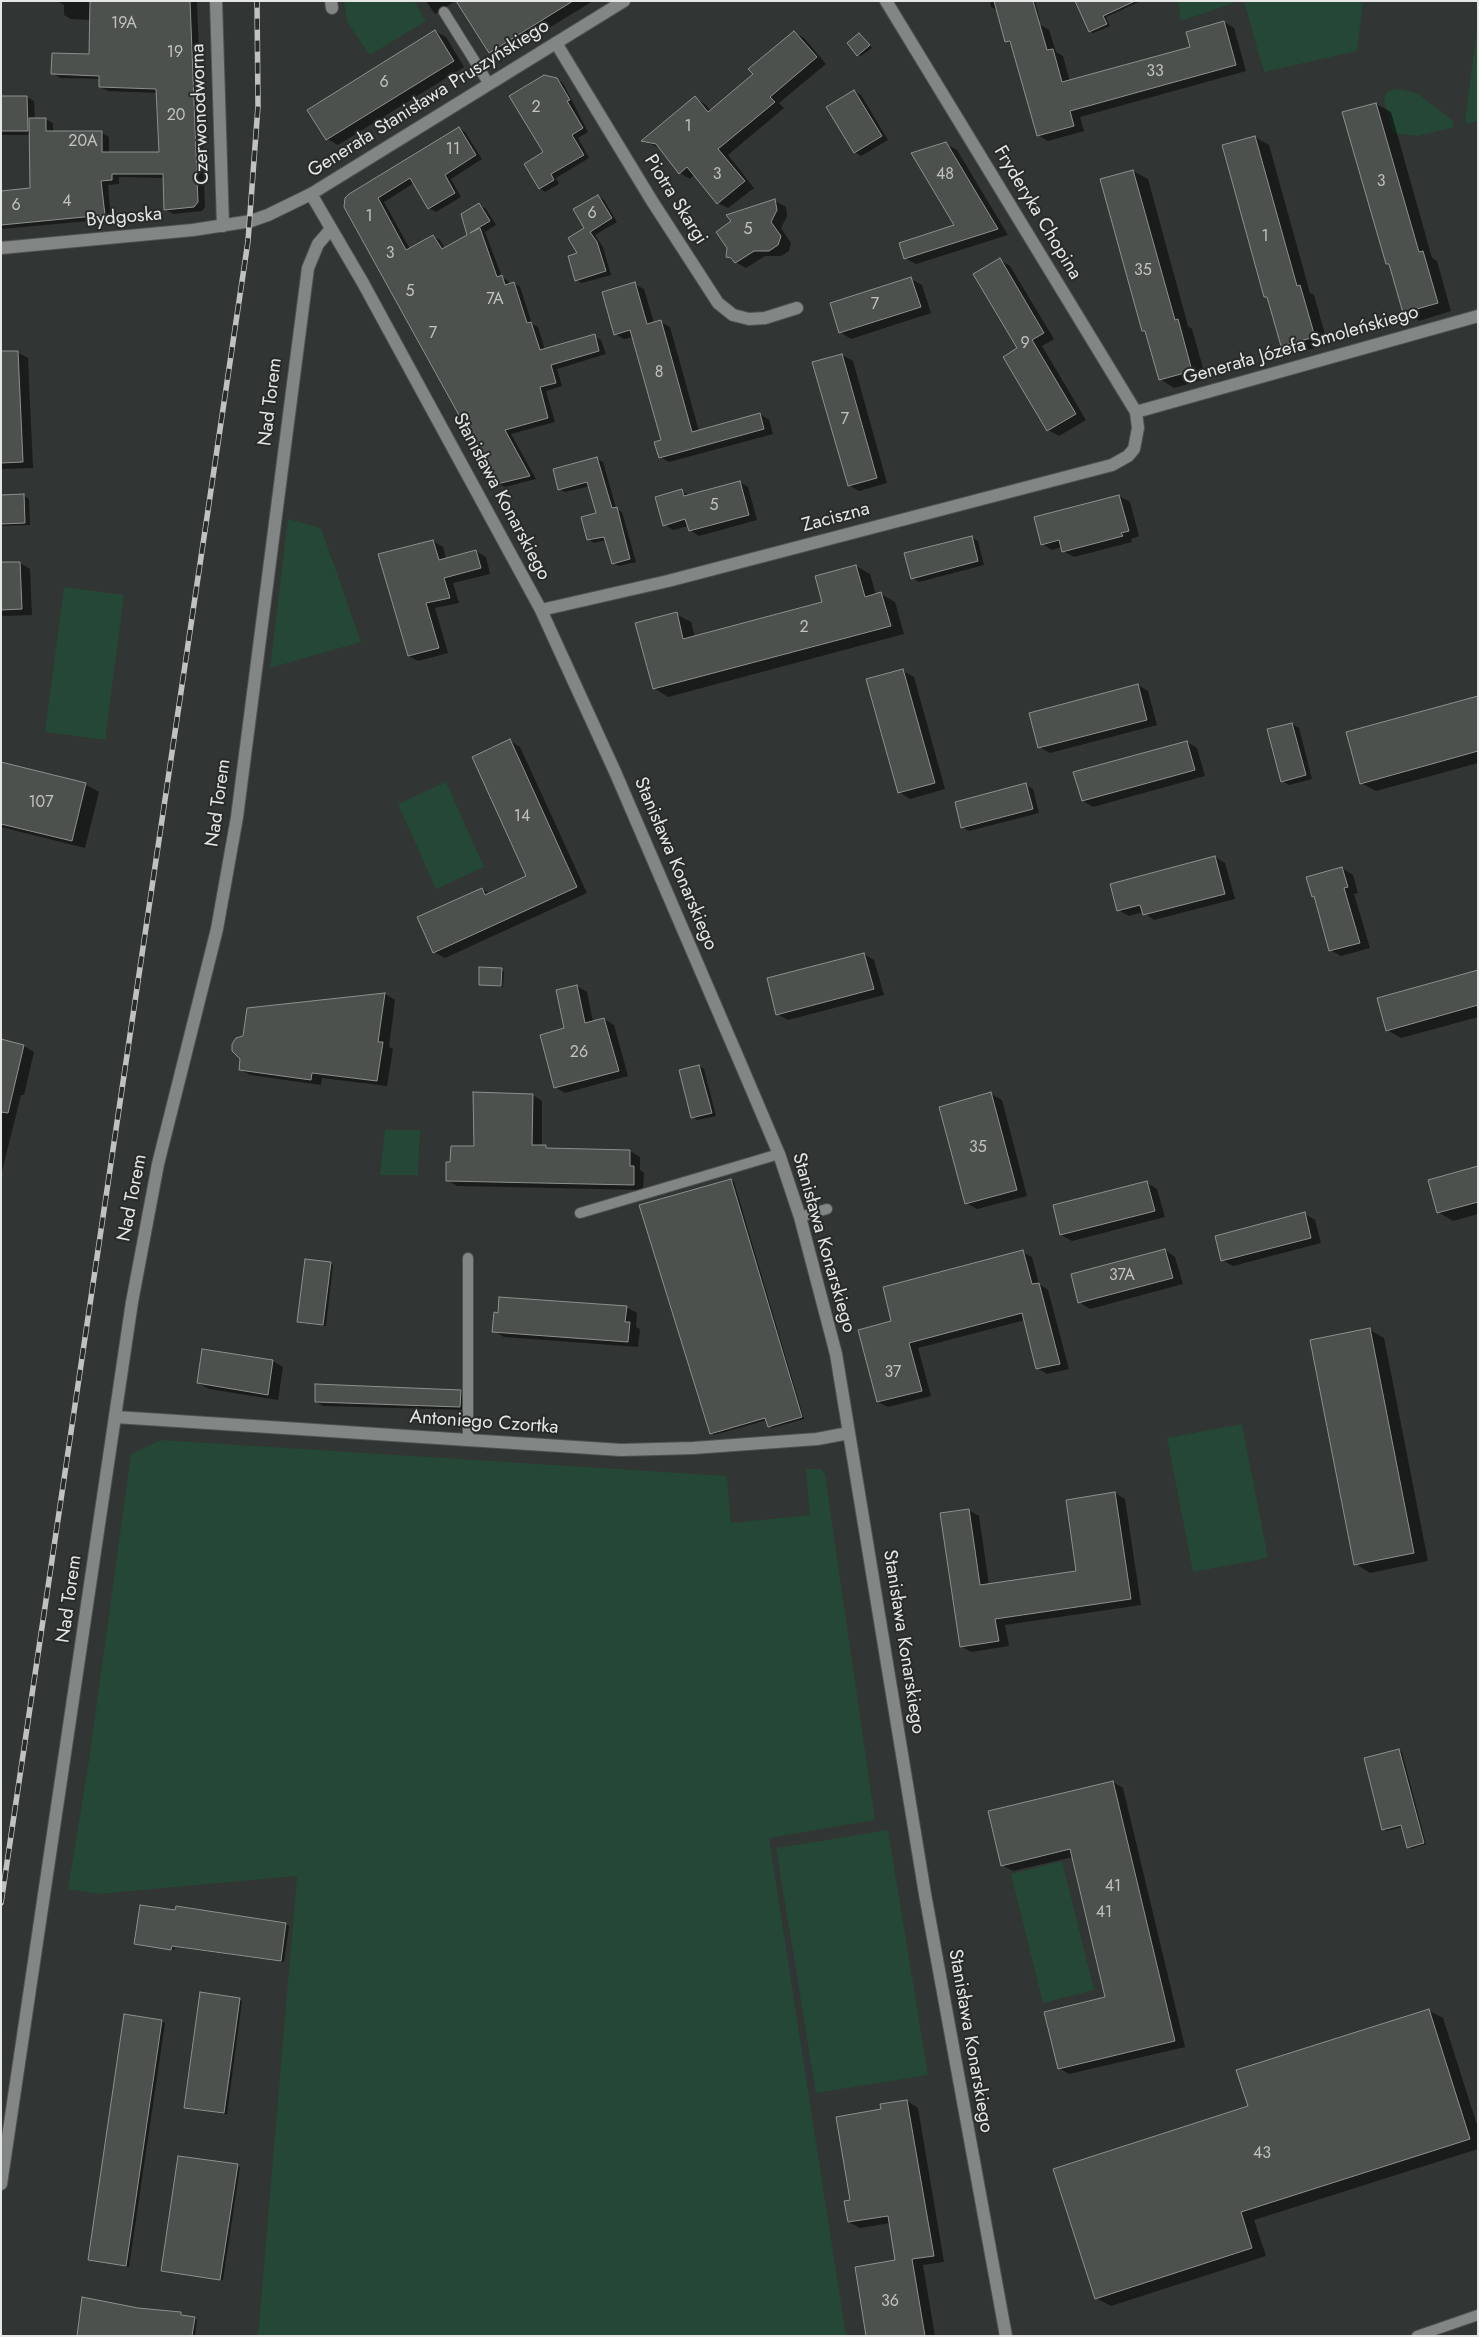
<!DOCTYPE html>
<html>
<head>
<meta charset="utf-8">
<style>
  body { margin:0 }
  #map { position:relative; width:1479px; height:2337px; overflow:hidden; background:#313533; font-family:Jost,sans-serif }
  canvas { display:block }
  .frame { position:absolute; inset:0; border:2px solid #e5e7e6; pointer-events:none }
</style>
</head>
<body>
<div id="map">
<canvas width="1479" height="2337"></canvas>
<div class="frame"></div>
</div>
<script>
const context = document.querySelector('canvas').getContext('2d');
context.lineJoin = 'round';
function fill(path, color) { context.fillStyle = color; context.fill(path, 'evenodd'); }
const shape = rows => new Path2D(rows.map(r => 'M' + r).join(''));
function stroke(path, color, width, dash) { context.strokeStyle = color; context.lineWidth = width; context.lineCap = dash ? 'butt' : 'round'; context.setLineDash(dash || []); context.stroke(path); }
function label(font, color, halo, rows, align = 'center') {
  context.font = font + ' Jost,sans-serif'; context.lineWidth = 4; context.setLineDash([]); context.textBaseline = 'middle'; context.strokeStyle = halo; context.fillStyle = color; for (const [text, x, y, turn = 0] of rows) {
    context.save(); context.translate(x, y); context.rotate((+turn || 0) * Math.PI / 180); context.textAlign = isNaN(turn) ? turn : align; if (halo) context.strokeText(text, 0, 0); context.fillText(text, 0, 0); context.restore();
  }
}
fill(shape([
  [344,1,414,1,426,21,370,55,347,22],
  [1179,1,1233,1,1234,3,1184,20,1180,19],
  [1244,1,1363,1,1357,51,1264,72],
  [1478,21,1478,121,1467,124,1465,122],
  [1397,89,1417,93,1452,120,1454,127,1418,136,1393,133,1384,99,1386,92],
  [288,519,321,528,361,642,270,668],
  [64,587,124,595,105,740,45,732],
  [446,782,484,867,436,889,398,804],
  [385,1130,420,1130,418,1175,380,1175],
  [1242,1424,1268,1558,1193,1572,1167,1438],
  [161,1440,727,1476,731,1523,810,1515,806,1469,821,1469,825,1474,875,1820,769,1838,846,2336,258,2336,297,1876,99,1894,68,1889,89,1760,131,1454],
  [888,1830,928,2075,816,2093,776,1848],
  [1062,1861,1094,1990,1043,2003,1011,1874]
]), '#254736');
fill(shape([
  [56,1,197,1,205,207,202,211,173,214,165,209,164,178,119,177,119,184,108,185,111,219,1,229,1,192,31,189,31,135,1,135,1,97,27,97,34,101,35,119,45,119,53,123,53,132,102,133,109,137,109,154,160,154,157,93,108,91,100,87,100,79,60,78,53,73,90,56,91,20,71,19,64,15,64,5],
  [426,1,455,1,435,14],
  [506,1,593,1,500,58,490,52],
  [990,1,1035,1,1040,20,1033,26,1039,24,1049,30,1056,52,1063,56,1070,82,1192,48,1224,22,1234,28,1246,71,1080,117,1084,131,1048,141,1038,135,1013,45,1006,41,997,10,991,7],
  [1090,1,1141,1,1106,17,1110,26,1093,33,1090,31],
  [435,31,446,37,464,67,338,145,327,139],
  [794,32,804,38,826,64,779,103,784,108,728,155,754,188,728,208,718,203,695,174,690,179,680,173,660,148,643,141,695,98,705,104,711,111,754,75],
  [860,34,872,48,861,56,858,55],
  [556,79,563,83,588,132,578,138,589,158,556,178,559,184,545,192,540,188],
  [854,91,861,95,888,140,861,156,855,152],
  [1376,104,1391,112,1432,258,1437,261,1451,311,1419,321,1404,312,1390,265,1387,264],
  [459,128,465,132,482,159,451,179,461,197,436,212,429,208,414,183,384,202,410,249,433,236,440,240,445,249,469,235,479,205,486,209,496,225,485,232,502,277,508,281,510,285,514,283,520,287,532,324,538,327,545,350,594,336,601,340,606,354,557,369,562,386,546,391,555,422,511,434,536,479,505,487,498,483,346,207],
  [1255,137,1269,145,1310,293,1314,295,1328,345,1296,353,1282,345,1269,299,1265,296],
  [946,144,957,150,1008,235,916,264,905,258,956,226],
  [1133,171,1148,179,1188,326,1192,329,1206,379,1174,388,1160,379,1147,333,1143,331],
  [598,196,604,200,617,222,595,235,603,247,611,275,582,283,576,280,579,253,586,228],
  [775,201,786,207,787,216,781,228,791,243,789,251,781,256,765,256,746,268,737,263,760,248,759,246,736,263,727,257],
  [1000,260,1010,266,1054,339,1042,346,1086,420,1059,436,1048,430,1019,348],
  [911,279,922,285,931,313,851,339,840,332],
  [634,284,644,289,654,323,661,322,670,327,699,431,760,414,769,420,773,434,669,462,660,457,662,441,633,337,624,339,615,334],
  [1,352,17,352,28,358,33,468,1,469],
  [842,355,853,361,887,483,859,491,849,485],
  [597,459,603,462,616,508,622,512,636,562,619,566,613,563,607,540,594,543,588,539,597,513,590,486,565,492,559,489],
  [739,482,748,487,757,520,699,536,690,530,688,526,673,530,665,525,682,491,691,496],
  [1,496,24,496,29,499,30,525,1,526],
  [1119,496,1130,502,1139,536,1131,539,1132,542,1074,557,1063,551,1062,547,1052,550,1042,544],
  [971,537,978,541,984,565,919,582,912,578],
  [433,541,443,547,446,559,476,551,486,557,490,574,453,583,459,603,435,608,448,653,418,661,409,656],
  [20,563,30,569,32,615,1,616,1,564],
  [856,566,870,574,876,595,881,594,895,602,904,634,668,697,654,688,676,614,691,622,695,637,824,603],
  [903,671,914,677,945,789,910,799,899,792],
  [1138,685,1148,691,1157,725,1050,753,1039,747],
  [1478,697,1478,763,1376,791,1361,783],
  [1292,724,1299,728,1312,779,1289,785,1282,781],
  [510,741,520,747,587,893,445,958,434,952,482,889,490,894,528,877],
  [1187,742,1197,748,1205,776,1093,807,1083,801],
  [1,763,85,784,99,792,85,848,1,827],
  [1026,785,1033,789,1039,813,969,831,962,827],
  [1215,857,1225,863,1235,899,1154,920,1143,912,1129,916,1118,910],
  [1342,868,1353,875,1358,893,1354,894,1370,948,1341,956,1330,950,1316,898,1313,896],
  [864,954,874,960,884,995,788,1020,777,1014],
  [501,969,504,971,503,987,480,985],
  [1478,971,1478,1017,1401,1038,1387,1030],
  [577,986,587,992,593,1022,604,1019,614,1025,628,1076,565,1093,555,1087],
  [385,994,395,1000,389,1047,393,1049,387,1086,322,1078,321,1085,250,1075,240,1069],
  [1,1041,24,1046,34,1052,24,1095,21,1095,1,1175],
  [699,1066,704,1069,716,1116,697,1120,692,1117],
  [991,1094,1002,1100,1027,1196,977,1209,966,1203],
  [533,1095,542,1101,542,1146,552,1149,630,1151,640,1157,640,1170,644,1173,643,1190,457,1186,447,1180,475,1148],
  [1478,1167,1478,1214,1453,1221,1438,1212],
  [731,1180,734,1182,804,1419,772,1428,767,1420,714,1435,711,1433],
  [1147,1183,1157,1189,1165,1217,1072,1241,1061,1235],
  [1305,1214,1315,1220,1321,1243,1233,1266,1222,1260],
  [1165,1250,1175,1257,1183,1284,1090,1309,1079,1302],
  [1022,1252,1032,1257,1039,1284,1048,1290,1069,1369,1047,1374,1037,1368,1025,1320,918,1348,931,1396,888,1407,878,1402,893,1322],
  [330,1263,333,1265,326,1326,301,1323,298,1322],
  [626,1307,637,1313,636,1327,640,1329,638,1347,504,1337,494,1331],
  [1370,1330,1384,1338,1428,1561,1370,1573,1356,1564],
  [203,1350,273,1361,283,1367,278,1400,209,1389,198,1383],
  [461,1391,468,1395,467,1410,323,1406,316,1402],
  [1115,1493,1125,1499,1141,1605,1005,1625,1009,1646,971,1652,961,1646,968,1510,979,1516,989,1585,1078,1572],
  [1399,1750,1402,1752,1426,1844,1411,1849,1408,1847,1402,1827,1386,1831,1383,1829],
  [1113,1782,1123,1788,1185,2047,1069,2074,1059,2068,1107,1998,1073,1857,1013,1871,1002,1865],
  [176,1911,286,1924,289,1926,284,1962,175,1947,174,1950,135,1943],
  [239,1999,242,2001,227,2114,189,2109,186,2107],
  [1428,2010,1443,2018,1478,2128,1478,2149,1254,2220,1266,2256,1111,2306,1096,2298,1249,2107],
  [162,2021,165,2023,129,2267,92,2261,89,2260],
  [907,2101,918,2108,944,2262,923,2265,935,2336,868,2336,897,2261,890,2223,860,2228,849,2222,851,2201,883,2110],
  [237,2166,240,2167,223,2280,162,2270],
  [138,2309,181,2313,184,2317,195,2318,197,2320,195,2336,78,2336]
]), '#0007');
const building = shape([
  [90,1,190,1,198,202,194,207,164,210,163,174,112,174,112,180,101,181,105,215,1,225,1,191,30,188,29,118,46,118,46,131,102,131,102,152,159,152,156,89,99,87,99,76,51,74,52,53,89,54,90,1],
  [456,1,573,1,489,53,456,1],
  [994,1,1033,1,1047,50,1053,49,1062,82,1190,47,1186,32,1224,21,1236,65,1070,111,1074,126,1037,136,1010,41,1005,42,994,1],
  [1075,1,1135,1,1103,16,1107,24,1089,32,1075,1],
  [435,30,454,61,326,140,307,110,435,30],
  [794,31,817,57,770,97,775,102,718,149,745,181,717,204,687,167,679,174,656,144,641,141,695,96,708,112,753,74,748,69,794,31],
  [859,33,870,45,857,56,847,43,859,33],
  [544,75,557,78,570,100,567,101,583,128,572,135,584,155,551,174,554,180,539,189,524,164,543,152,509,96,544,75],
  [854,90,882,136,854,153,826,107,854,90],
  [1,96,27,96,28,131,1,131,1,96],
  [1376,103,1419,252,1423,251,1438,303,1403,313,1389,264,1386,264,1342,112,1376,103],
  [459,127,476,155,445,175,455,193,428,209,410,178,378,198,406,250,433,235,442,249,467,235,461,214,479,203,490,221,470,233,480,228,497,277,502,275,505,285,514,282,527,323,531,322,540,350,595,334,599,351,551,365,556,383,540,387,548,418,505,430,530,476,497,484,344,207,345,198,349,194,459,127],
  [1255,136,1297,286,1300,285,1315,337,1281,346,1267,297,1264,297,1222,145,1255,136],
  [946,142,998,229,904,259,899,243,954,225,911,153,946,142],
  [1133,170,1175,320,1178,319,1192,371,1159,380,1145,331,1142,331,1100,179,1133,170],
  [598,195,612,218,590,232,597,242,606,271,575,281,568,256,577,253,568,238,584,228,573,209,598,195],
  [775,199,777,210,771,222,781,236,778,245,769,251,754,251,735,263,731,258,726,257,727,248,716,232,731,221,726,215,775,199],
  [1000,258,1044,333,1032,340,1076,414,1047,431,1003,357,1017,348,973,274,1000,258],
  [911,277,921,307,839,333,830,303,911,277],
  [635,282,647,324,661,320,692,432,760,413,764,429,659,458,654,442,661,440,630,330,614,335,602,292,635,282],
  [1,351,18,351,23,462,1,463,1,351],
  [842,354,877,478,848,486,812,362,842,354],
  [597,457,612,508,617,507,630,559,612,564,604,537,587,540,581,517,596,513,587,482,558,490,553,469,597,457],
  [740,481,749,515,689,531,685,519,663,526,655,497,682,489,684,496,740,481],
  [24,494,25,523,1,524,1,495,24,494],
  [1119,495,1129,531,1121,533,1123,536,1062,552,1059,540,1041,545,1034,517,1119,495],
  [972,536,978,561,911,579,904,553,972,536],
  [433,540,439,560,476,550,481,568,444,578,450,598,426,603,439,648,408,656,378,554,433,540],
  [1,562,20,562,22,609,1,610,1,562],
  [856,565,865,597,881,592,891,626,653,689,635,623,677,612,683,639,822,602,815,576,856,565],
  [903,669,935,783,898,793,866,679,903,669],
  [1138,684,1147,720,1038,748,1029,713,1138,684],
  [1478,696,1478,751,1360,784,1346,732,1478,696],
  [1292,723,1306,775,1281,782,1267,729,1292,723],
  [510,739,577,887,433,953,417,917,482,888,485,895,526,876,472,757,510,739],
  [1187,741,1195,770,1082,801,1073,772,1187,741],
  [1,762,86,783,72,841,1,824,1,762],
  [1026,783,1033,809,961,828,955,802,1026,783],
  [1215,856,1225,894,1143,915,1140,905,1117,911,1110,884,1215,856],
  [1342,867,1348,887,1344,888,1360,943,1329,951,1314,896,1312,897,1306,877,1342,867],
  [864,953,874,989,776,1015,767,978,864,953],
  [479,967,502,968,501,986,479,985,479,967],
  [1478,970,1478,1005,1386,1031,1377,998,1478,970],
  [577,985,585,1023,604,1018,619,1071,554,1088,540,1035,564,1028,556,990,577,985],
  [385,993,378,1042,383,1042,377,1081,312,1073,311,1080,239,1070,240,1059,232,1051,232,1044,236,1038,243,1036,247,1008,385,993],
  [1,1039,24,1045,8,1113,1,1112,1,1039],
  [699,1065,712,1113,691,1118,679,1070,699,1065],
  [473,1092,533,1094,532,1145,546,1145,546,1148,630,1150,630,1166,634,1166,634,1185,446,1181,446,1162,450,1162,451,1146,474,1146,473,1092],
  [991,1092,1017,1190,965,1204,939,1107,991,1092],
  [1478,1166,1478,1202,1437,1213,1428,1180,1478,1166],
  [731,1179,802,1417,768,1427,765,1418,710,1434,639,1205,731,1179],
  [1147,1181,1155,1211,1060,1235,1053,1205,1147,1181],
  [1305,1212,1311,1238,1221,1261,1215,1236,1305,1212],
  [1165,1249,1173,1278,1078,1303,1071,1274,1165,1249],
  [1023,1250,1032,1284,1039,1283,1060,1364,1036,1369,1022,1313,909,1343,922,1391,877,1402,858,1330,891,1321,883,1287,1023,1250],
  [305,1259,331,1262,323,1325,297,1322,305,1259],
  [499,1297,627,1306,625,1322,630,1322,628,1342,492,1332,494,1312,498,1313,499,1297],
  [1370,1328,1414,1553,1354,1565,1310,1340,1370,1328],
  [202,1349,273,1360,268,1395,197,1383,202,1349],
  [315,1384,461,1390,460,1407,315,1402,315,1384],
  [1115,1492,1131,1599,995,1619,999,1641,960,1647,940,1513,969,1509,980,1585,1076,1571,1066,1500,1115,1492],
  [1399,1749,1424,1843,1407,1848,1401,1825,1382,1830,1364,1758,1399,1749],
  [1113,1781,1175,2041,1058,2069,1044,2012,1105,1997,1070,1849,1001,1866,988,1811,1113,1781],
  [140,1905,175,1910,176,1906,286,1923,281,1961,172,1946,171,1950,134,1944,140,1905],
  [200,1992,240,1998,224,2113,184,2108,200,1992],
  [1429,2009,1470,2139,1241,2212,1252,2248,1095,2299,1053,2169,1248,2106,1236,2070,1429,2009],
  [124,2014,162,2020,126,2266,88,2260,124,2014],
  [907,2100,934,2256,912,2259,925,2336,866,2336,855,2267,895,2260,888,2216,848,2222,844,2201,850,2200,836,2117,881,2109,880,2104,907,2100],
  [178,2156,238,2164,220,2280,161,2271,178,2156],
  [82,2297,138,2308,181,2312,181,2315,195,2317,192,2336,77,2336,82,2297]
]);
fill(building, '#4d514e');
stroke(building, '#8c918e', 1);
const service = shape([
  [444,12,489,84],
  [580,1213,779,1154],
  [800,1217,827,1209],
  [468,1258,468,1441],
  [1417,2336,1478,2315]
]);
const minor = shape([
  [216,1,223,226],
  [331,1,332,8],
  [556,43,652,201,718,303,733,315,749,319,765,318,797,308],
  [311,194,363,283,541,610,616,774,742,1067,779,1154,800,1217,836,1354,925,1894,1006,2336],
  [1136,412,1478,316],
  [541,610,668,581,1112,465,1128,456,1134,449,1138,428,1136,412,886,1],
  [116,1417,621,1450,693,1448,817,1439,849,1433],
  [1,2184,132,1302,158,1164,217,929,237,817,308,268,318,244,331,229]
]);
const tertiary = shape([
  [1,248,193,230,251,221,268,215,311,194,624,1]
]);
stroke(service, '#4e5250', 12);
stroke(minor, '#4e5250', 14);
stroke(tertiary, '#4e5250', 14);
stroke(service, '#828684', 10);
stroke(minor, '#828684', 12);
stroke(tertiary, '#828684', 12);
const rail = shape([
  [1,1903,248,241,258,106,257,1]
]);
stroke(rail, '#c0c2c1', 5.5);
stroke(rail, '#272b29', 4, [11]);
label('16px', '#bfc2c0', null, [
  ["19A",124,24],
  ["19",175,53],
  ["33",1155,72],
  ["6",384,83],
  ["2",536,108],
  ["20",176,116],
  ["1",688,127],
  ["20A",83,142],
  ["11",453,150],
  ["3",717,175],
  ["48",945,175],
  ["3",1381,182],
  ["4",67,202],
  ["6",16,206],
  ["6",592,214],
  ["1",369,217],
  ["5",748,230],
  ["1",1265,237],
  ["3",390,254],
  ["35",1143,271],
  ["5",410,292],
  ["7A",495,300],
  ["7",875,305],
  ["7",433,334],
  ["9",1025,344],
  ["8",659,373],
  ["7",845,420],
  ["5",714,506],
  ["2",804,628],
  ["107",41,803],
  ["14",522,817],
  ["26",579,1053],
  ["35",978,1148],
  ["37A",1122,1276],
  ["37",893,1373],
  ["41",1113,1887],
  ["41",1104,1913],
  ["43",1262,2154],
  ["36",890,2302]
]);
label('19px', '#e5e7e6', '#272b29', [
  ["Generała Stanisława Pruszyńskiego",429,99,-32],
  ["Czerwonodworna",201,114,-92],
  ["Piotra Skargi",675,200,58],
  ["Fryderyka Chopina",1037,213,59],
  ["Bydgoska",124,218,-5],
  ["Generała Józefa Smoleńskiego",1301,346,-16],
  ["Nad Torem",271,402,-83],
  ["Stanisława Konarskiego",501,497,62],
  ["Zaciszna",836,518,-15],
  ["Nad Torem",219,803,-82],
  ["Stanisława Konarskiego",675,864,67],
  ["Nad Torem",133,1198,-79],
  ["Stanisława Konarskiego",823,1243,74],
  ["Antoniego Czortka",484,1423,4],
  ["Nad Torem",70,1599,-82],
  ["Stanisława Konarskiego",903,1642,81],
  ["Stanisława Konarskiego",970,2041,80]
]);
</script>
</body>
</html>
